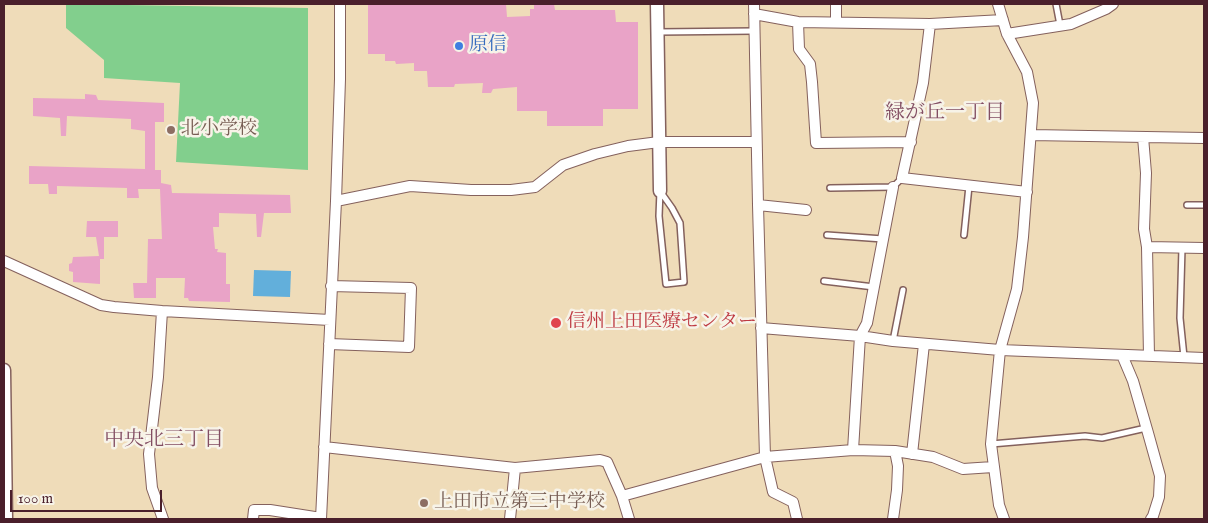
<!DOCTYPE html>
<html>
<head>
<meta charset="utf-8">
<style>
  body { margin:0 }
  #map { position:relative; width:1208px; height:523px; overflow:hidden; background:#efdcb9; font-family:"IM FELL English",serif }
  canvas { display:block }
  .frame { position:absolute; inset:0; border:5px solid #4a1f2b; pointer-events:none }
  .scale { position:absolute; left:10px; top:490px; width:152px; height:22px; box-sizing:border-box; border:2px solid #4a1f2b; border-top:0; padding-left:6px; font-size:15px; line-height:18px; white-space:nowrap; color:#4a1f2b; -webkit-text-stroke:4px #f7f3e8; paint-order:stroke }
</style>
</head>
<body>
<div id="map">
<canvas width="1208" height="523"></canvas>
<div class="frame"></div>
<div class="scale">100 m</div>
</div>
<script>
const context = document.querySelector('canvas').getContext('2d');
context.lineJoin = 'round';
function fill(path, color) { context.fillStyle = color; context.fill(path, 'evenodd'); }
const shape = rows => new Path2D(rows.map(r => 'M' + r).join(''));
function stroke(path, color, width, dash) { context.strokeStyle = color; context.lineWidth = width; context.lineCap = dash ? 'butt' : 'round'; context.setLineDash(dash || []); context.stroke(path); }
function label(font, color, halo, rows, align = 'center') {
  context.font = font + ' "IM FELL English","Noto Serif JP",serif'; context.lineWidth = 5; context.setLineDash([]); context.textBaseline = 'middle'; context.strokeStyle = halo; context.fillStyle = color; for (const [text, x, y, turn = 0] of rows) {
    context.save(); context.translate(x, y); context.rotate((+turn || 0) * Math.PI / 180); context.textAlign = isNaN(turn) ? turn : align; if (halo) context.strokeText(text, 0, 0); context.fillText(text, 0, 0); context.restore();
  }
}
fill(shape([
  [66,4,308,8,308,170,176,162,180,83,104,78,104,60,66,28]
]), '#82cf8d');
fill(shape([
  [254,270,291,271,290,297,253,296]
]), '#62afdb');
fill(shape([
  [368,4,506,4,507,17,530,16,530,9,534,9,534,4,554,4,555,10,615,10,616,22,638,22,638,109,603,109,603,126,547,126,547,111,517,111,517,87,493,89,491,93,482,93,483,83,455,84,454,87,428,87,427,71,414,71,414,63,396,64,395,61,385,61,385,54,368,54],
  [85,94,96,95,98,100,164,103,164,122,155,122,155,170,161,170,161,183,171,185,172,193,290,195,291,213,264,213,261,237,257,237,256,214,219,213,219,227,213,227,215,249,218,249,217,252,226,253,226,284,230,284,230,302,189,301,188,298,184,298,185,278,156,278,156,298,134,298,133,283,147,283,148,239,162,239,160,189,138,189,139,198,127,198,127,188,57,186,57,194,49,194,48,184,29,184,29,166,145,169,145,131,131,129,131,119,67,116,66,136,61,136,60,118,33,116,33,98,85,99],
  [87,221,118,221,118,237,104,237,104,259,100,259,100,284,73,282,73,272,69,271,69,264,72,263,73,257,99,256,96,237,86,237]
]), '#e9a3c7');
const service = shape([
  [1056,4,1060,25],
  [658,32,754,31],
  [830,188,893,187,902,178],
  [660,191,672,208,680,223,684,282,666,284,659,216,660,191],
  [1187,205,1204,205],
  [827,235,883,239],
  [964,235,969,186],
  [1182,248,1180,318,1184,357],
  [824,281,874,287],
  [893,341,903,290],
  [991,444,1085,436,1102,438,1146,428]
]);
const minor = shape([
  [754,4,758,205,765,457,773,492,793,502,797,519],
  [836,4,836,22],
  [998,4,1007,34,1027,72,1033,103,1023,237,1017,289,1000,350,991,444,999,505,1004,519],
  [754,14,798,22,930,24,1003,20],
  [798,22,799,49,810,64,812,82,816,143,911,142],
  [930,24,923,83,902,178,1027,192],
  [1007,34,1071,24,1106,9,1113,4],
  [1031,135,1204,138],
  [1143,137,1146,173,1144,229,1147,247,1149,356],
  [336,201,410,186,471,190,511,190,535,187,563,165,595,154,628,146,659,142,756,142],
  [758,205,806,210],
  [1147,247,1204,248],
  [4,261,101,305,114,307,162,311,330,320],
  [162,311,158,377,149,454,152,488,163,519],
  [761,328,860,336,893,341,1000,350,1204,358],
  [329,344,409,347,411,288,331,286],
  [1122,355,1133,381,1148,433,1160,476,1159,497,1153,516,1151,519],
  [324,447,515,468,600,460,607,462,622,496,629,519],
  [853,450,860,336,867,323,893,187],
  [912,454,924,344],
  [622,496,765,457,853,450,895,451,933,457,963,469,993,467],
  [253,519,254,510,270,510,321,518],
  [321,519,336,201,340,79,340,4],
  [510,519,515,468],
  [893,519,897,490,898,466,895,451]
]);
const tertiary = shape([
  [657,4,660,191],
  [4,370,6,519]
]);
stroke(service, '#84615d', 8);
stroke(minor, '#84615d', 12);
stroke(tertiary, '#84615d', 15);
stroke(service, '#fff', 5);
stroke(minor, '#fff', 10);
stroke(tertiary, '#fff', 12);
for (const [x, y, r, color] of [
  [459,46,5,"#3f7fe0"],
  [171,130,5,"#8d6e63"],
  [556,323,6,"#e0444e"],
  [424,503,5,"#8d6e63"]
]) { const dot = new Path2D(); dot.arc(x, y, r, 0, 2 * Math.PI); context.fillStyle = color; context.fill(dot); stroke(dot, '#f7f3e8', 2); }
label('19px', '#366cbe', '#f7f3e8', [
  ["原信",469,46]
], 'left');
label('19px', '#785e54', '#f7f3e8', [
  ["北小学校",181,130],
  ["上田市立第三中学校",434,503]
], 'left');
label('19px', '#be3a42', '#f7f3e8', [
  ["信州上田医療センター",567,323]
], 'left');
label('20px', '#824d62', '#f7f3e8', [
  ["緑が丘一丁目",945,114],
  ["中央北三丁目",164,441]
]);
</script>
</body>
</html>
